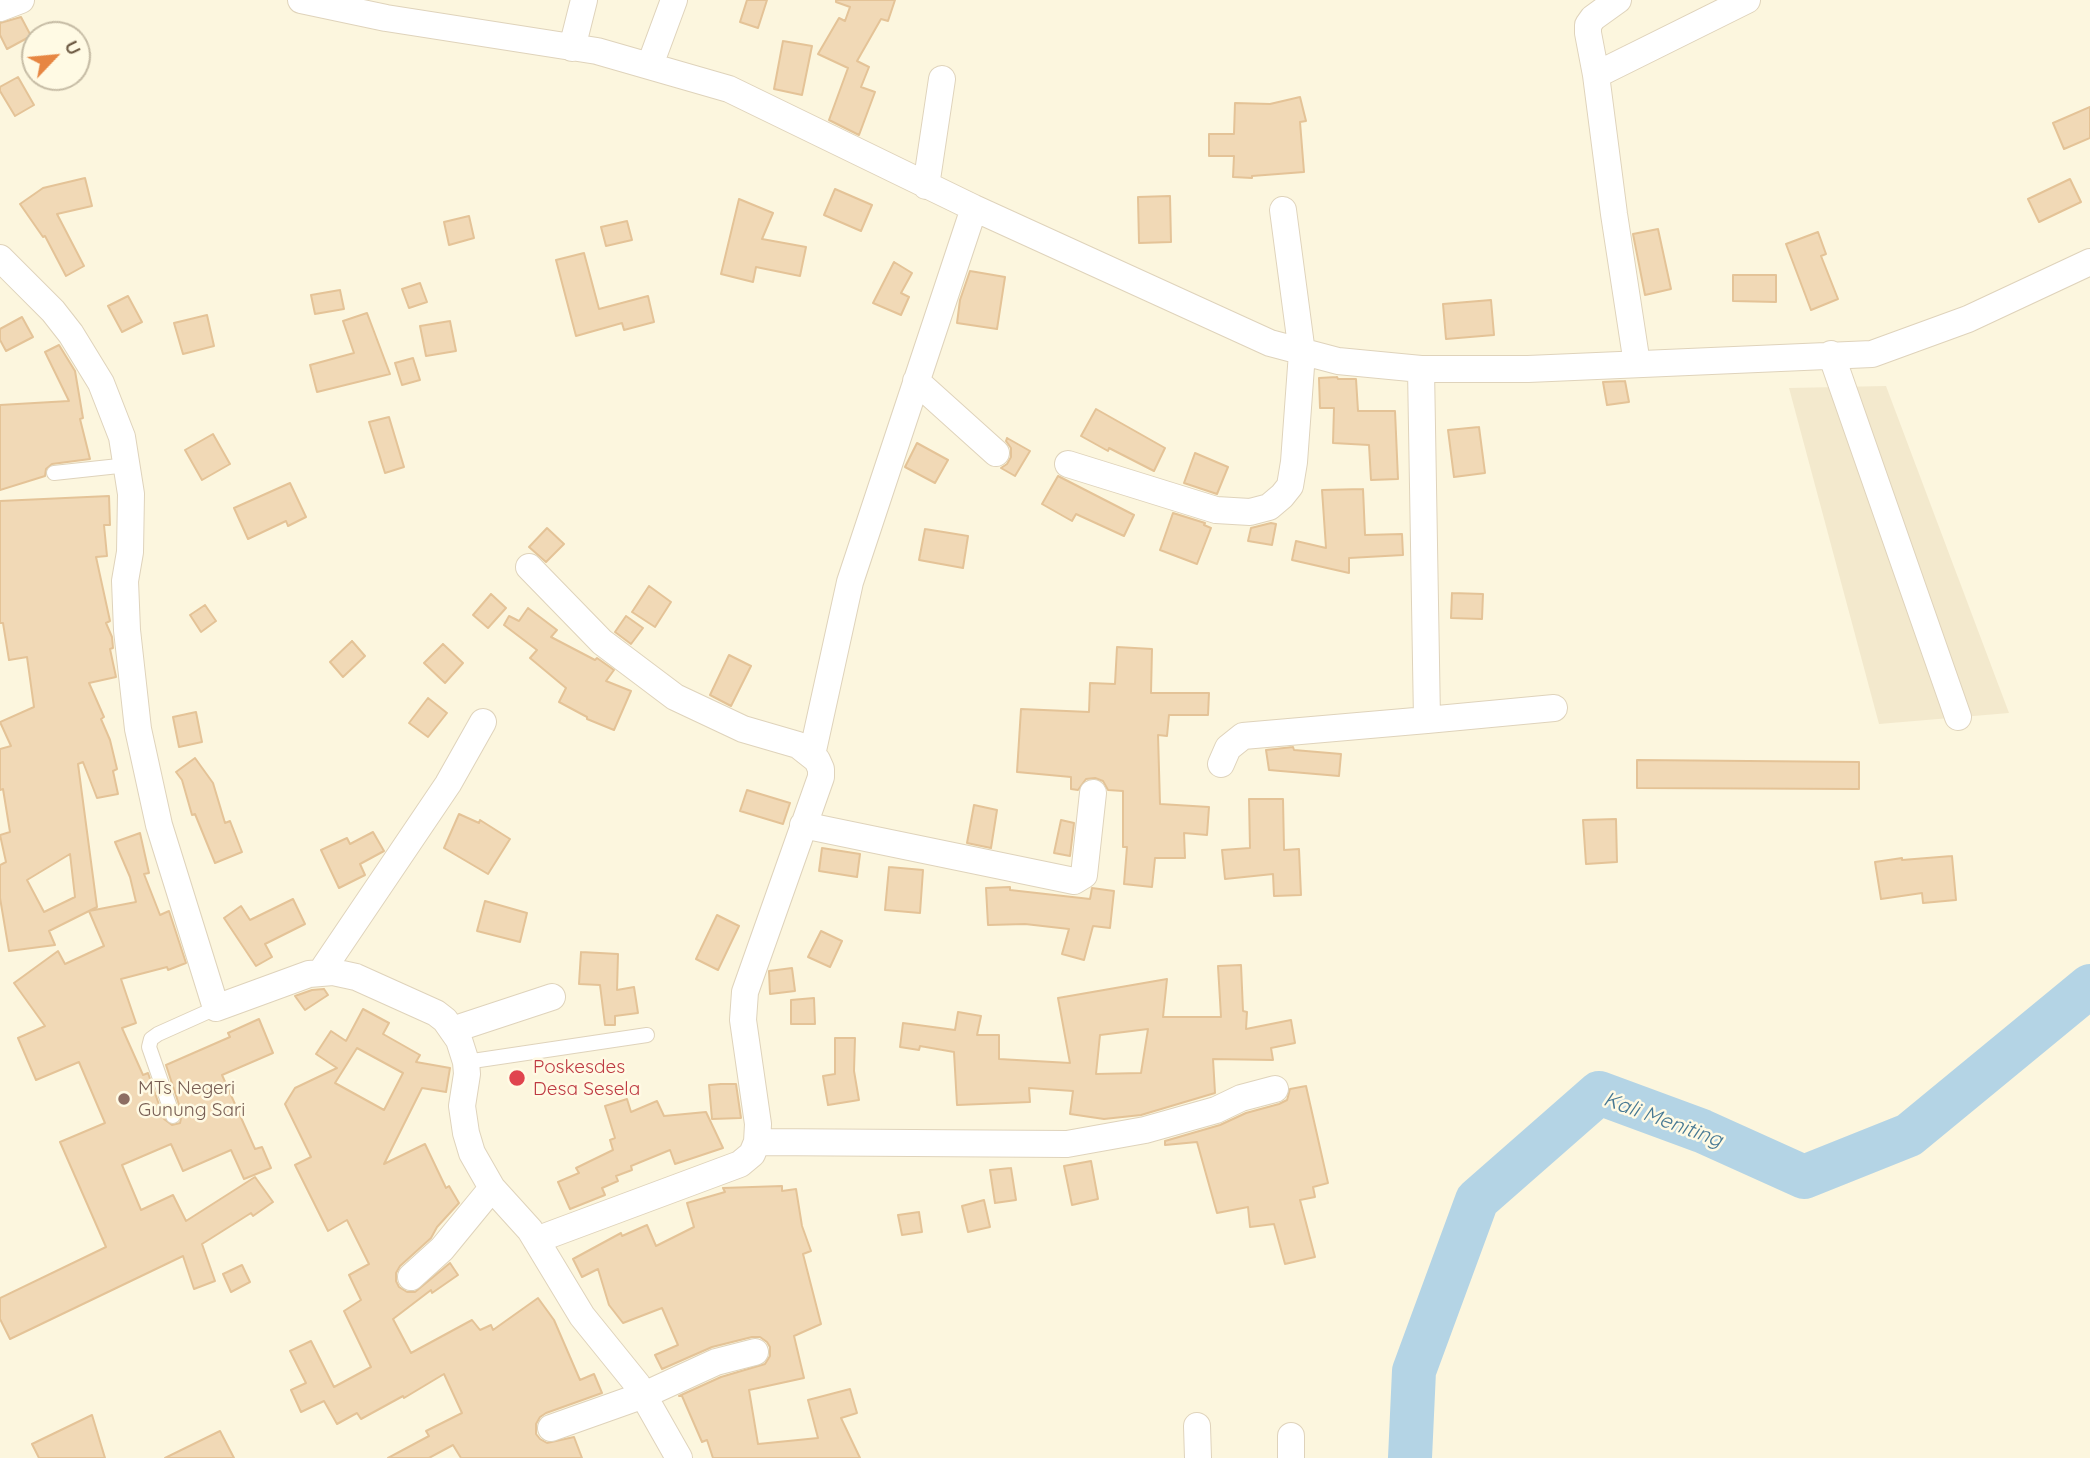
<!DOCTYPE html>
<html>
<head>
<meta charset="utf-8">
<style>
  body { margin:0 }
  #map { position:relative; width:2090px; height:1458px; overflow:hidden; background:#fcf6de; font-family:Quicksand,sans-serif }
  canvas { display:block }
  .north { position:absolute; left:21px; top:21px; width:70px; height:70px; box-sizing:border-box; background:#fffae4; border:2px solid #c6bca5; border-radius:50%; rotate:64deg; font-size:19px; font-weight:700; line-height:28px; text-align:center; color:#715e47 }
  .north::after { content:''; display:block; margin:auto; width:24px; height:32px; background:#e78642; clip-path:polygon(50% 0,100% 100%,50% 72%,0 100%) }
</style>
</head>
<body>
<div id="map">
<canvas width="2090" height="1458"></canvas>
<div class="north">U</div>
</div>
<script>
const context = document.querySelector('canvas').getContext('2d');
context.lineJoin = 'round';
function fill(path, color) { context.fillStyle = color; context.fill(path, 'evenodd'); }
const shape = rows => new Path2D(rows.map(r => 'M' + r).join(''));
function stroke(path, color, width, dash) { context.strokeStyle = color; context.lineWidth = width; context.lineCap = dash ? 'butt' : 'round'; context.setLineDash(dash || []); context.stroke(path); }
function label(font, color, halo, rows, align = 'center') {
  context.font = font + ' Quicksand,sans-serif'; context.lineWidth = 5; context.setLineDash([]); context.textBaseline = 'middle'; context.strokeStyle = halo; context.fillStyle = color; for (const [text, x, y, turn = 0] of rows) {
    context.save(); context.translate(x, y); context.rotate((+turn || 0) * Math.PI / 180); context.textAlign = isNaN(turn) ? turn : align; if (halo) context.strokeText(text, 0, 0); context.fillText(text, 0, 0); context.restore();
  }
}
fill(shape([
  [1886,386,2009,713,1879,724,1789,388]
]), '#f3e9cd');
stroke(shape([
  [1410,1458,1414,1371,1477,1200,1599,1093,1702,1131,1804,1177,1909,1135,2090,986]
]), '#b4d4e5', 44);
const building = shape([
  [747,0,767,0,758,28,740,22,747,0],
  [836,0,895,0,888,21,881,19,857,61,869,67,861,87,875,92,859,135,829,120,848,68,818,54,839,18,845,21,850,7,836,2,836,0],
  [21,17,31,36,7,49,0,35,0,23,21,17],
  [783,41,812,46,802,95,774,89,783,41],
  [18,77,34,105,15,116,0,91,0,87,18,77],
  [1300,97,1306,121,1300,122,1304,172,1252,176,1252,178,1233,177,1234,156,1209,156,1209,134,1234,134,1235,103,1270,104,1300,97],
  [2090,107,2090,138,2064,149,2053,123,2090,107],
  [85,178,92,206,57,214,84,266,66,276,45,236,43,237,20,204,43,188,85,178],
  [2070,179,2081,202,2039,222,2028,199,2070,179],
  [835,189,872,205,861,231,824,215,835,189],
  [1170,196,1171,242,1139,243,1138,197,1170,196],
  [739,199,773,213,762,239,806,247,800,276,756,267,753,282,721,274,739,199],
  [469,216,474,238,449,245,444,222,469,216],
  [627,221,632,240,606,246,601,227,627,221],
  [1658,229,1671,289,1645,295,1633,234,1658,229],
  [1818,232,1826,254,1821,256,1838,299,1811,310,1786,244,1818,232],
  [584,253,599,309,648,296,654,322,624,330,622,323,576,336,556,260,584,253],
  [894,262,912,273,901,293,909,297,901,315,873,303,894,262],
  [970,271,1005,277,997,329,957,323,960,300,970,271],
  [1733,275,1776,275,1776,302,1733,301,1733,275],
  [420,283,427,302,409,308,402,289,420,283],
  [340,290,344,309,315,314,311,295,340,290],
  [128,296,142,322,122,332,108,306,128,296],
  [1491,300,1494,335,1446,339,1443,304,1491,300],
  [367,313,390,374,317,392,310,365,354,353,343,321,367,313],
  [207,315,214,346,183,354,174,323,207,315],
  [22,317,33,337,6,351,0,340,0,329,22,317],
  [450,321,456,351,426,356,420,326,450,321],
  [59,345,75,371,83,418,80,419,90,459,52,464,46,469,45,476,0,490,0,405,69,401,45,352,59,345],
  [413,358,420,380,402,385,395,363,413,358],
  [1337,377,1338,379,1356,379,1358,411,1395,411,1398,479,1371,480,1369,445,1333,443,1334,408,1320,408,1319,378,1337,377],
  [1625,381,1629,402,1607,405,1603,382,1625,381],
  [1096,409,1165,448,1154,471,1109,448,1108,451,1081,436,1096,409],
  [389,417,404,467,385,473,369,422,389,417],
  [1479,427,1485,473,1454,477,1448,430,1479,427],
  [213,434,230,464,202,480,185,450,213,434],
  [1007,438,1030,451,1015,476,1001,468,1007,464,1011,457,1011,448,1006,441,1007,438],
  [917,443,948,460,935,483,905,467,917,443],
  [1195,453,1228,467,1217,494,1184,483,1195,453],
  [1058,476,1134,515,1124,536,1076,514,1072,521,1042,504,1058,476],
  [290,483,306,517,288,526,286,521,248,539,234,508,290,483],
  [1363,489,1365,535,1402,534,1403,555,1349,558,1349,573,1292,560,1296,541,1326,548,1322,490,1363,489],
  [109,496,110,525,104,525,107,556,96,557,110,621,106,623,112,637,113,648,110,649,116,677,89,683,104,717,101,719,110,740,117,769,113,771,118,794,97,798,83,762,78,764,97,907,49,931,55,945,9,951,0,898,0,865,6,862,0,835,10,832,3,789,0,790,0,749,11,746,0,722,34,707,27,657,9,660,3,623,0,623,0,501,109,496],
  [70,854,75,897,44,912,27,880,70,854],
  [1173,513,1205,523,1204,525,1211,528,1197,564,1160,550,1173,513],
  [1271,523,1276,524,1272,545,1248,541,1251,528,1271,523],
  [547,528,564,544,546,562,529,547,547,528],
  [925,529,968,536,963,568,919,560,925,529],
  [649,586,671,602,655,627,632,612,649,586],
  [1452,593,1483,594,1482,619,1451,618,1452,593],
  [491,594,506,608,488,628,473,615,491,594],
  [205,605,216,621,201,632,190,615,205,605],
  [528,608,557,630,551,637,595,660,597,658,614,670,606,681,631,691,614,730,587,719,587,717,559,702,566,688,530,658,537,650,504,625,509,616,519,621,528,608],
  [626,616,643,628,631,644,615,632,626,616],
  [352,641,365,656,343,677,330,662,352,641],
  [443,644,463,663,445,683,424,663,443,644],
  [1117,647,1152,649,1151,693,1209,693,1208,715,1169,715,1167,736,1158,735,1160,804,1209,807,1207,835,1184,833,1185,858,1155,858,1152,887,1124,884,1127,847,1123,847,1123,791,1108,790,1103,781,1095,778,1086,779,1078,790,1071,789,1071,777,1017,772,1021,709,1089,712,1090,683,1115,684,1117,647],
  [729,655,751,666,731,706,710,695,729,655],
  [428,698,447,713,428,737,409,723,428,698],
  [196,712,202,742,179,747,173,717,196,712],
  [1293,747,1294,750,1341,754,1339,776,1269,770,1266,750,1293,747],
  [195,758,213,783,225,823,230,821,242,852,215,863,195,814,192,815,182,780,176,772,195,758],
  [1637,760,1859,762,1859,789,1637,788,1637,760],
  [747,790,790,803,783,824,740,811,747,790],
  [1249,799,1283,799,1284,850,1299,849,1301,895,1274,896,1273,874,1225,879,1222,850,1250,848,1249,799],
  [974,805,997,810,991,848,967,843,974,805],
  [459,814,479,823,480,820,510,839,488,874,444,848,459,814],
  [1616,819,1617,862,1586,864,1583,820,1616,819],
  [1061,820,1074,823,1070,856,1054,853,1061,820],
  [373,832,384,851,360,864,365,875,339,888,321,850,347,838,350,844,373,832],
  [140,833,149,873,144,874,160,915,169,911,186,963,168,970,167,967,121,979,136,1023,122,1028,143,1075,148,1073,164,1119,172,1125,180,1123,182,1114,166,1065,230,1037,228,1033,259,1019,273,1053,222,1075,255,1149,262,1147,271,1168,244,1179,231,1150,183,1171,171,1144,122,1165,141,1210,173,1195,186,1221,255,1177,273,1202,253,1216,251,1213,202,1244,215,1281,194,1289,183,1256,10,1339,0,1319,0,1298,106,1247,60,1142,105,1123,79,1062,36,1080,18,1038,45,1026,14,983,58,951,65,964,104,946,89,911,136,902,130,877,115,842,140,833],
  [822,848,860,854,857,877,819,871,822,848],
  [1952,856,1956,900,1923,903,1922,893,1881,899,1875,862,1902,858,1902,860,1952,856],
  [889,867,923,870,920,913,885,910,889,867],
  [1010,887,1010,890,1090,899,1092,888,1114,891,1110,928,1093,926,1084,960,1062,954,1069,929,1025,924,988,925,986,888,1010,887],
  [293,899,305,924,265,944,272,957,256,966,224,918,241,906,250,920,293,899],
  [485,901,527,913,520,942,477,931,485,901],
  [717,915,739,926,718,970,696,959,717,915],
  [821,931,842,941,830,967,808,957,821,931],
  [581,952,618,954,617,990,634,987,638,1013,615,1016,615,1025,605,1025,600,985,579,984,581,952],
  [1241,965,1243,1011,1247,1012,1246,1029,1291,1020,1295,1043,1271,1048,1273,1060,1213,1059,1215,1093,1141,1115,1104,1119,1070,1114,1073,1091,1029,1088,1030,1102,957,1105,954,1052,920,1046,919,1050,900,1047,903,1023,955,1030,958,1012,981,1016,977,1035,999,1035,999,1059,1070,1063,1058,998,1167,979,1163,1017,1221,1017,1218,966,1241,965],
  [1148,1029,1141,1073,1096,1074,1100,1035,1148,1029],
  [792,968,795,991,770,994,769,971,792,968],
  [324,989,328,995,305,1010,295,996,312,990,324,989],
  [814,998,815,1024,791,1024,791,1000,814,998],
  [363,1009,389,1023,383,1034,420,1055,416,1062,450,1068,446,1092,422,1088,384,1164,425,1144,446,1188,449,1186,459,1203,437,1227,431,1238,400,1266,396,1273,396,1281,399,1287,407,1292,415,1292,450,1263,458,1275,432,1293,431,1290,393,1319,411,1353,472,1320,480,1330,491,1325,493,1330,538,1298,554,1320,580,1380,594,1374,602,1393,546,1413,540,1417,536,1424,536,1434,540,1439,547,1443,574,1437,582,1458,461,1458,453,1445,429,1458,388,1458,429,1436,426,1431,462,1413,444,1374,404,1398,403,1396,361,1419,357,1413,337,1424,324,1401,301,1412,291,1390,306,1383,290,1351,311,1341,334,1387,371,1367,344,1311,361,1300,349,1275,369,1264,347,1220,328,1231,295,1165,311,1157,285,1104,295,1088,337,1068,316,1054,331,1031,346,1041,363,1009],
  [357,1048,403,1073,384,1110,335,1083,357,1048],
  [835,1038,855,1038,854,1071,859,1100,828,1105,823,1076,835,1074,835,1038],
  [721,1084,736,1084,741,1118,712,1119,709,1085,721,1084],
  [1306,1086,1328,1183,1313,1187,1315,1197,1300,1200,1315,1257,1285,1264,1274,1224,1250,1227,1248,1207,1217,1213,1197,1142,1165,1145,1165,1141,1220,1125,1246,1113,1279,1104,1287,1100,1290,1089,1306,1086],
  [627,1099,631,1112,657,1101,664,1116,706,1112,723,1148,675,1164,670,1150,631,1166,632,1170,616,1176,618,1181,602,1188,605,1195,570,1209,558,1182,579,1173,576,1168,613,1150,610,1140,615,1138,605,1106,627,1099],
  [1091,1161,1098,1199,1072,1205,1064,1166,1091,1161],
  [1011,1168,1016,1200,995,1203,990,1170,1011,1168],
  [782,1186,782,1191,796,1189,802,1226,811,1251,803,1254,821,1324,794,1336,804,1378,749,1390,758,1444,818,1438,808,1400,850,1389,857,1413,841,1418,860,1458,713,1458,707,1440,702,1442,682,1396,679,1396,721,1377,765,1364,770,1356,770,1347,767,1342,760,1337,752,1337,712,1347,662,1369,655,1355,678,1345,662,1308,623,1323,609,1305,598,1269,582,1277,573,1259,621,1233,622,1236,647,1225,656,1246,694,1227,687,1203,725,1192,723,1188,782,1186],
  [984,1200,990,1227,968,1232,962,1206,984,1200],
  [919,1212,922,1232,902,1235,898,1215,919,1212],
  [242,1265,250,1282,231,1292,223,1274,242,1265],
  [92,1415,105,1458,39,1458,32,1444,92,1415],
  [220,1431,234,1458,165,1458,220,1431]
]);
fill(building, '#f1d9b6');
stroke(building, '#e4c397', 2);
const service = shape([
  [54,473,128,465],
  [466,1062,647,1035],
  [173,1116,149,1047,151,1039,158,1034,216,1008]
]);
const minor = shape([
  [301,0,386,18,597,51,729,89,974,208,1270,343,1338,361,1421,369,1528,369,1872,354,1968,319,2090,262],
  [1618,0,1593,18,1588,25,1588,33,1596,75,1614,214,1637,364],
  [0,8,21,0],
  [572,48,584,0],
  [650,65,674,0],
  [1596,75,1747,0],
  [926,186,942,79],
  [0,258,53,311,71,334,101,383,122,437,131,494,130,552,125,581,127,630,138,729,159,825,216,1008,309,974,333,972,356,977,436,1013,445,1020,459,1040,466,1062,467,1074,462,1106,466,1133,472,1153,492,1188,530,1230,582,1316,637,1384,679,1458],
  [1831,354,1958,717],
  [1421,369,1427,720,1554,708],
  [916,381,996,453],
  [1068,464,1216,510,1250,512,1269,507,1282,496,1290,486,1294,462,1302,353,1283,210],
  [529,567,602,642,675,697,743,729,798,745,817,760,821,769,821,777,745,992,743,1020,758,1124,757,1142,752,1154,740,1164,536,1240],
  [812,755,850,582,974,208],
  [1221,764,1228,748,1243,736,1427,720],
  [803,825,1074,881,1084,875,1093,793],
  [321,972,448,784,483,722],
  [452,1030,552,997],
  [757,1142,1067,1144,1145,1130,1216,1110,1241,1098,1275,1089],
  [411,1277,442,1249,492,1188],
  [1197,1426,1198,1458],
  [551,1428,644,1395,716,1362,755,1352],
  [1291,1436,1291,1458]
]);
stroke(service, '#dfd3bb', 16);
stroke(minor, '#dfd3bb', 28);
stroke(service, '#fff', 14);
stroke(minor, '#fff', 26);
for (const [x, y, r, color] of [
  [517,1078,9,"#e0444e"],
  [124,1099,7,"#8d6e63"]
]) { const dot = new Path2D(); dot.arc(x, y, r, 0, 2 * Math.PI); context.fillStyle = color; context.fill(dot); stroke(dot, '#fffae4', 2.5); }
label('19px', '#be3a42', '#fffae4', [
  ["Poskesdes",533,1067],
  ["Desa Sesela",533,1089]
], 'left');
label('19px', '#785e54', '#fffae4', [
  ["MTs Negeri",138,1088],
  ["Gunung Sari",138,1110]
], 'left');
label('italic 21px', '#467893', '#fffae4', [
  ["Kali Meniting",1663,1120,20]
]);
</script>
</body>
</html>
